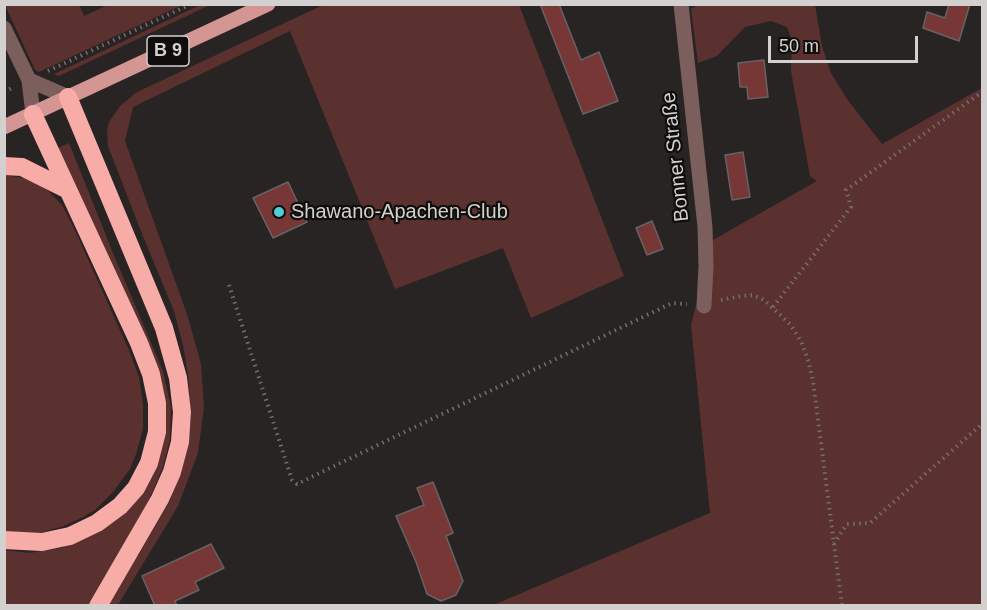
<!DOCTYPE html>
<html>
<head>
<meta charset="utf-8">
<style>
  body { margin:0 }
  #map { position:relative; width:987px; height:610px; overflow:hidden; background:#282423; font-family:Helvetica,sans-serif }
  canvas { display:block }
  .frame { position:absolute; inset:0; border:6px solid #d3d1d0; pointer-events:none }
  .scale { position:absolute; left:768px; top:36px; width:150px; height:27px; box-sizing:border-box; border:3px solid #d3d1d0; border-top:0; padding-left:8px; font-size:18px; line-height:21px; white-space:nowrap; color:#d3d1d0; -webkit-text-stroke:4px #0f0e0d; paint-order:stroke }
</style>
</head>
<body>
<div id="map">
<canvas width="987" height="610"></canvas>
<div class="frame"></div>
<div class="scale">50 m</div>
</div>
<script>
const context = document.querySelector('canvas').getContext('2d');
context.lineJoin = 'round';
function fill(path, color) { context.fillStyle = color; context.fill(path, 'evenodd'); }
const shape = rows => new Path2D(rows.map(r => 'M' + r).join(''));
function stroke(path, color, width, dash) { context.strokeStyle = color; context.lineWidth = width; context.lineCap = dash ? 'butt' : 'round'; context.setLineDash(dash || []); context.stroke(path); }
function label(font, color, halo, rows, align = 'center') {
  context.font = font + ' Helvetica,sans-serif'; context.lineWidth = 4.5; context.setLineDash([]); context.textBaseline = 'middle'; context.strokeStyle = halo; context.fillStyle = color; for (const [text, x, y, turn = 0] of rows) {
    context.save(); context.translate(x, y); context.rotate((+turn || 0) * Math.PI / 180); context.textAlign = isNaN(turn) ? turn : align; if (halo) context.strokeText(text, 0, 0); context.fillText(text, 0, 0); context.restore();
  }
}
fill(shape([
  [699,4,815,5,822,46,831,73,847,99,882,144,982,88,982,605,491,606,710,513,691,325,713,240,817,181,810,176,791,71,792,40,787,27,771,21,745,27,717,56,698,63,691,9],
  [5,5,79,5,84,16,108,5,182,5,39,72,35,70],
  [200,5,210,5,59,76,54,74],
  [323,5,519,5,624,276,531,318,503,248,395,289,290,31,133,107,125,141,188,317,201,364,204,407,198,453,178,506,118,605,108,606,170,501,187,451,191,417,188,375,183,345,174,311,140,229,108,146,107,130,109,122,121,105,137,92],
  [69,143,113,253,163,371,171,407,170,439,163,467,147,505,88,605,5,605,4,550,29,553,61,548,76,542,114,520,163,417,58,148],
  [4,175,25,178,44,187,62,205,73,226,129,350,139,377,143,404,143,429,136,454,130,469,113,492,95,510,83,517,64,526,39,533,5,532]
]), '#5a312f');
const building = shape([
  [540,4,559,4,581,60,599,52,618,101,583,114,540,4],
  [949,4,970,4,959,41,923,28,927,12,945,18,949,4],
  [764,60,768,97,748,99,747,87,740,87,738,63,764,60],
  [743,152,750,197,732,200,725,155,743,152],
  [288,182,307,222,273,238,253,198,288,182],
  [652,221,663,249,647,255,636,228,652,221],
  [433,482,453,533,446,536,463,581,456,595,441,601,427,594,416,562,396,516,424,505,417,488,433,482],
  [211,544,224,568,195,582,199,590,175,601,177,606,155,606,142,576,211,544]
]);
fill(building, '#763736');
stroke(building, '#676362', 1.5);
stroke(shape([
  [48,71,191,4],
  [4,92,14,87],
  [229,285,292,480,297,484,672,303,687,304],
  [721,300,741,296,753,295,764,300,790,324,801,341,808,360,813,381,842,606],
  [773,307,851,207,846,190,982,92],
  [834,544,847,524,870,523,982,424]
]), '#736f6e', 4, [1.5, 4.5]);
stroke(shape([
  [681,4,705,227,706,266,704,306],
  [4,28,29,80,33,114],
  [29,80,68,97]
]), '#7c5e5c', 15);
stroke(shape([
  [4,127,268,4]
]), '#d49692', 15);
stroke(shape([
  [68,97,164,328,178,378,182,412,180,442,172,472,160,499,98,606],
  [4,166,22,167,68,190],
  [4,540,42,542,70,536,97,523,120,506,136,488,149,463,157,432,157,403,151,374,139,343,33,114]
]), '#f7aca8', 18);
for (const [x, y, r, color] of [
  [279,212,6,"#52ccd6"]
]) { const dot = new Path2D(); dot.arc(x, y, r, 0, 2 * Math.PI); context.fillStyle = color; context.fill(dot); stroke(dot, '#0f0e0d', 2); }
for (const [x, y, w] of [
  [168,51,42]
]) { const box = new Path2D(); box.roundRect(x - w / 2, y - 15, w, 30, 4.5); context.fillStyle = '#0f0e0d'; context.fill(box); stroke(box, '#d3d1d0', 1.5); }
label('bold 18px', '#d3d1d0', null, [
  ["B 9",168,51]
]);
label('20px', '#d3d1d0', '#0f0e0d', [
  ["Bonner Straße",676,157,-96]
]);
label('20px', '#d3d1d0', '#0f0e0d', [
  ["Shawano-Apachen-Club",291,212]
], 'left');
</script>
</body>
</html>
